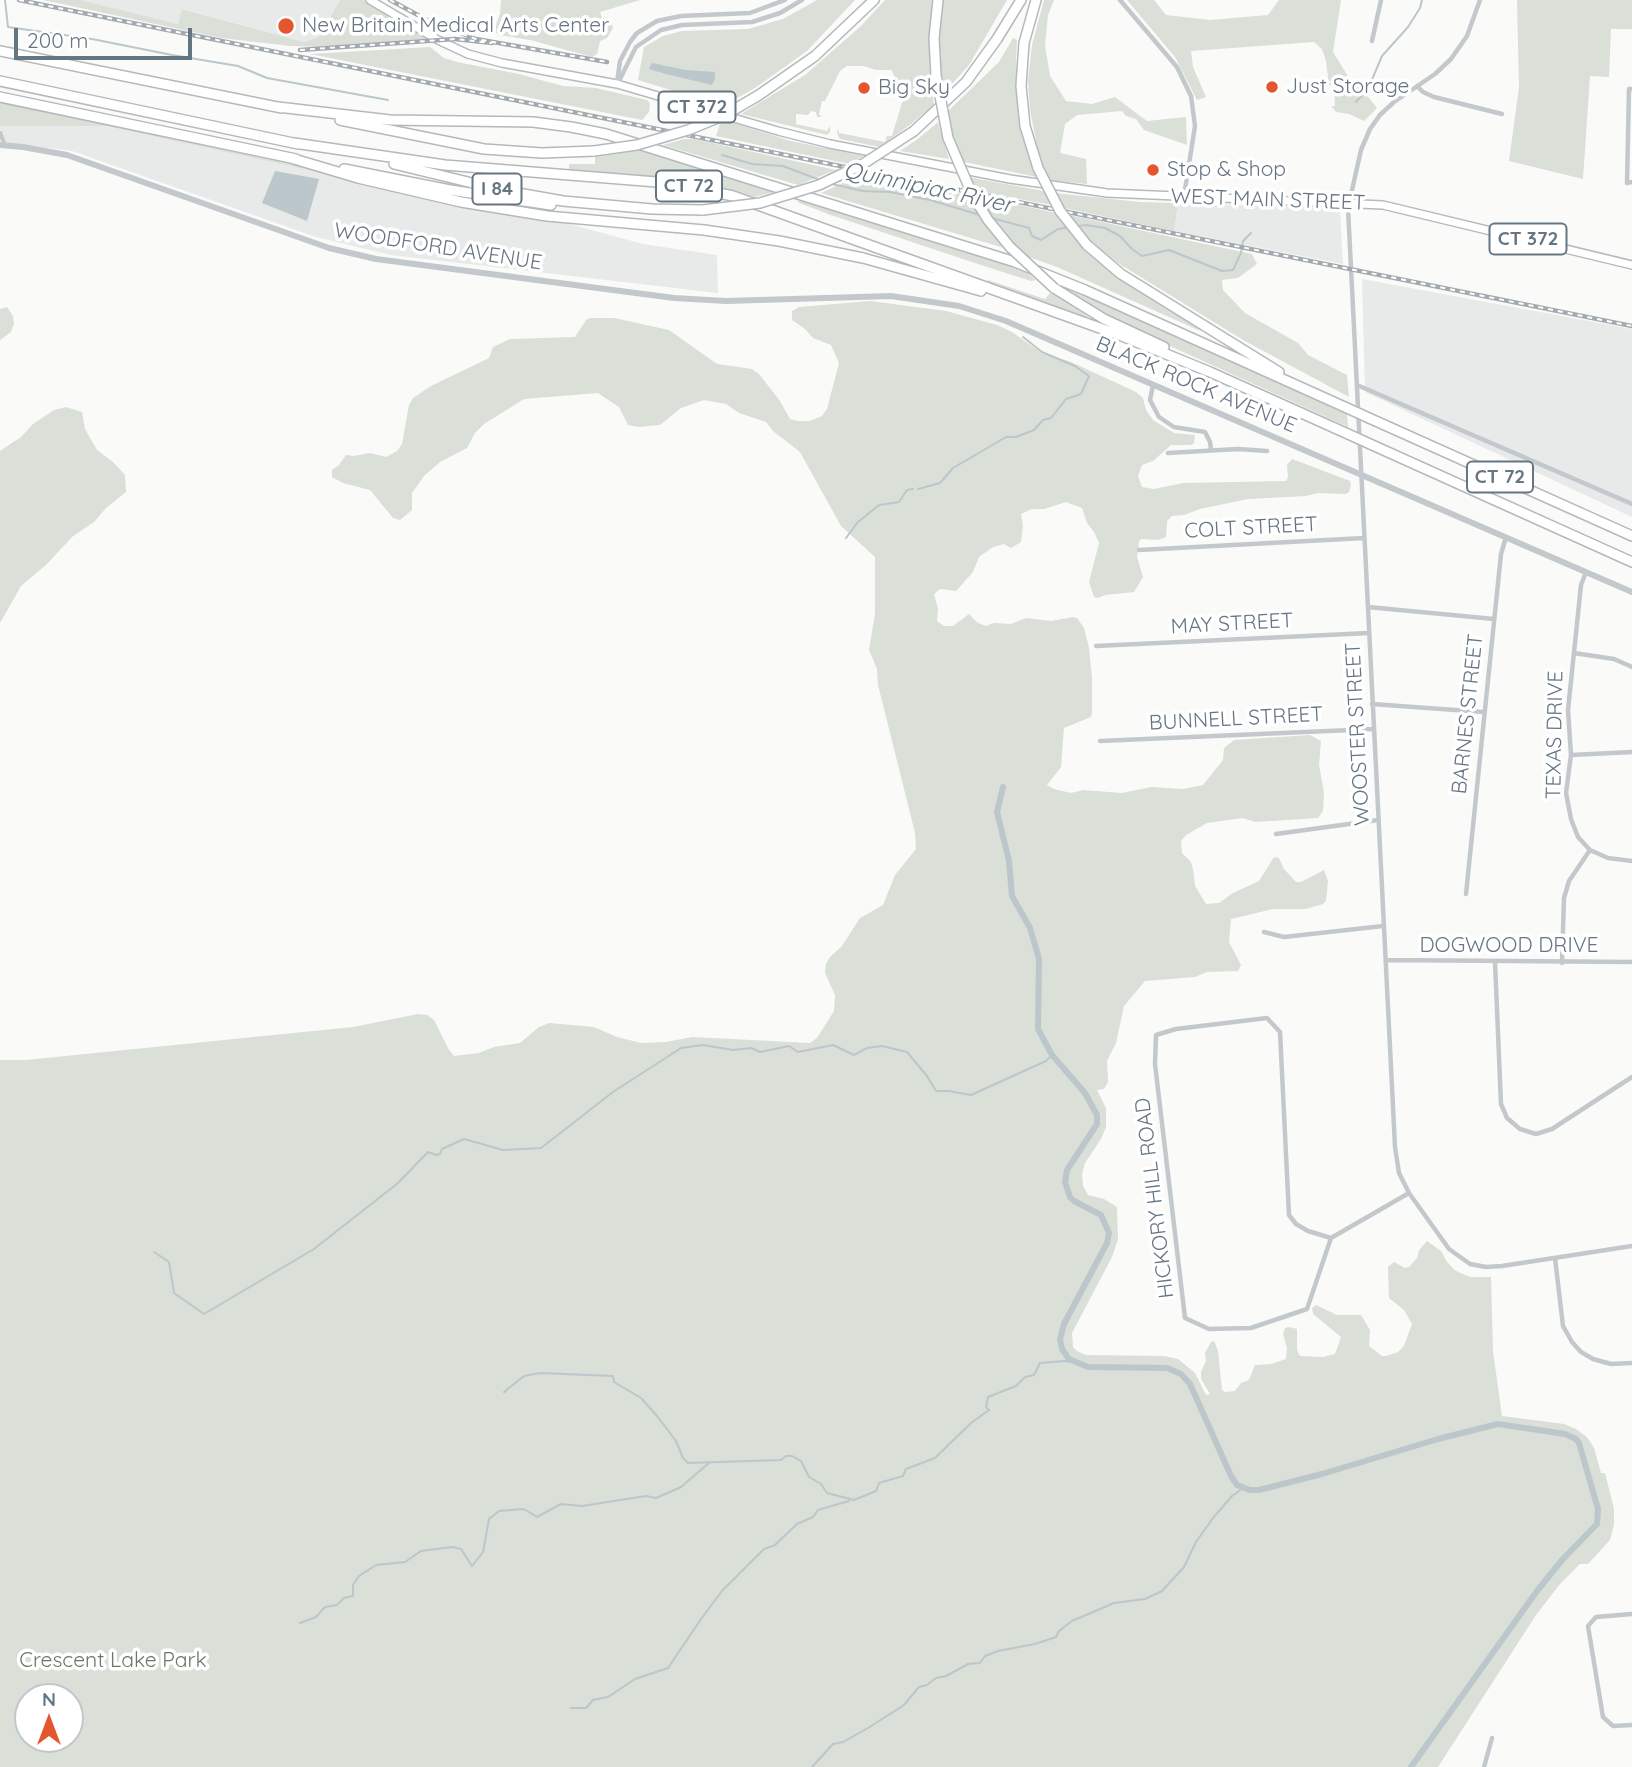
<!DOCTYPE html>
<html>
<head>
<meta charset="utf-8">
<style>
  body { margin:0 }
  #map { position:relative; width:1632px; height:1767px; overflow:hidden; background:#fafaf8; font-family:Quicksand,sans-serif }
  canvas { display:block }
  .north { position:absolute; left:14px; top:1683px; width:70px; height:70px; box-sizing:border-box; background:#fff; border:2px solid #c1c8cd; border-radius:50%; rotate:0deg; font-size:19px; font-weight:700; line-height:28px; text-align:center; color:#657683 }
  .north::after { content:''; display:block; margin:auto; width:24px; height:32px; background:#e4572e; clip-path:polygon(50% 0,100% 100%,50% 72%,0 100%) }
  .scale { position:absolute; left:14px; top:28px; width:178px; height:32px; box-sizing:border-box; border:4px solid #657683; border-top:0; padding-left:9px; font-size:21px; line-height:24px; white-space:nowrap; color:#657683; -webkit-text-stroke:5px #fff; paint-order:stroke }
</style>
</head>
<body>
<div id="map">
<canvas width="1632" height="1767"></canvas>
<div class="north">N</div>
<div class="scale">200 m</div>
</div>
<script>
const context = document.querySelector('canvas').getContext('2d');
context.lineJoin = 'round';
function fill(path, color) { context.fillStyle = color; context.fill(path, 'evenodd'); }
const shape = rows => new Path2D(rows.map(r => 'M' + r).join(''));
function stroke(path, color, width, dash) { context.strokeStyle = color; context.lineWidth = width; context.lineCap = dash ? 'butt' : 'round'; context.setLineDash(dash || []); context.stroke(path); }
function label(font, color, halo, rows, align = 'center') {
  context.font = font + ' Quicksand,sans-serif'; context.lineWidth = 7; context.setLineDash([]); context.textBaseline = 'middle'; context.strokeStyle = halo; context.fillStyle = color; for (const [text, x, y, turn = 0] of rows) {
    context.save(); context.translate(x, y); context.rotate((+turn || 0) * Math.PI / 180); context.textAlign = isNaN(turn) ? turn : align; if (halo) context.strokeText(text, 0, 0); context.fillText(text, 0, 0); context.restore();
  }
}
fill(shape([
  [81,0,340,0,319,37,304,42,183,9,178,24],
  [54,125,106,126,327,174,443,204,566,223,643,244,717,255,718,293,391,255,316,237,72,151,7,143,0,129,0,126],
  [1178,203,1336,208,1340,211,1343,264,1174,231],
  [1362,279,1632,329,1632,517,1365,392]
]), '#e8e9e9');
fill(shape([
  [43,0,81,0,178,24,182,9,304,42,319,37,340,0,364,0,429,40,323,47,290,46,221,38],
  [501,0,640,0,600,12,602,18,611,22,613,28,607,38,600,41,597,54,592,57,530,40,499,35,496,33,496,25,500,14],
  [817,0,855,0,807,51,755,88,723,106,638,80,644,47,663,36,682,31,748,29,783,19],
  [885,0,933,0,929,43,930,75,934,105,910,125,879,147,840,139,837,133,838,128,839,133,885,142,887,136,892,136,904,96,903,87,895,80,892,70,876,70,864,66,847,66,840,71,825,101,822,101,819,114,822,117,817,117,816,112,811,111,808,115,796,114,796,124,827,131,830,126,830,132,827,135,741,114,805,75,861,26],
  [941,0,1007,0,969,65,942,95,938,36],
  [1044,0,1054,0,1048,15,1045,45,1050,76,1066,101,1092,104,1115,97,1147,121,1186,117,1187,145,1144,130,1136,119,1126,116,1122,111,1077,115,1065,124,1060,153,1086,159,1087,184,1048,180,1037,146,1030,110,1028,81,1032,45],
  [1127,0,1154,0,1166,15,1210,20,1268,15,1279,0,1341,0,1333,52,1349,78,1358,84,1377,108,1364,121,1349,114,1336,112,1331,106,1335,106,1334,86,1329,85,1326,61,1322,49,1314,42,1191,51,1193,67,1206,97,1197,100,1175,57],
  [1517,0,1632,0,1632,29,1611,29,1609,77,1590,76,1583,179,1509,161,1519,87],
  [1013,38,1017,40,1016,59,1019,110,1025,143,1037,177,959,161,945,114,999,62],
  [430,47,444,58,457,62,519,74,563,86,596,88,647,100,650,104,649,112,642,120,310,54],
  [0,102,275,159,327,174,106,126,0,126],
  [726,121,791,141,864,156,849,164,716,136,720,124],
  [938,122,949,159,900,151,919,138],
  [684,139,694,139,836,170,798,185,663,145],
  [644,150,701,169,779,191,754,197,737,191,677,178,569,170,569,164,595,164,595,157],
  [865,173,967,195,1004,248,821,193],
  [967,177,1044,191,1052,205,974,191],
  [1055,193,1140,202,1178,203,1174,231,1064,208],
  [977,196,1056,213,1090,252,1201,329,1198,330,1057,267,1020,254,1004,235],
  [806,199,1024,270,1036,280,1031,281,981,265,828,214,797,202],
  [1069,215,1252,254,1257,264,1238,278,1222,280,1223,290,1245,313,1298,343,1308,355,1347,375,1349,397,1243,340,1118,263,1090,241],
  [988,280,1045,299,1052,291,1094,321,987,282],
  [1059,284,1347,414,1348,427,1126,326,1095,310,1056,285],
  [870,301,946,311,997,325,1012,332,1043,354,1047,354,1071,362,1136,392,1143,398,1146,410,1153,420,1174,433,1195,435,1194,443,1191,445,1171,445,1153,461,1142,465,1138,476,1142,487,1154,489,1183,483,1286,481,1288,477,1287,465,1292,459,1350,481,1351,485,1349,492,1345,494,1318,493,1306,496,1248,499,1200,509,1184,515,1172,516,1167,521,1166,537,1158,540,1142,539,1139,541,1137,557,1143,577,1134,592,1105,595,1098,598,1094,597,1089,582,1099,543,1094,532,1087,523,1082,508,1066,502,1044,509,1032,509,1021,514,1023,526,1021,542,1011,548,1004,544,993,547,979,557,973,572,956,591,940,589,934,594,938,609,937,621,944,626,953,626,969,614,978,623,986,626,994,623,1011,624,1026,618,1051,621,1073,617,1077,618,1084,628,1089,648,1092,678,1092,713,1091,717,1064,728,1061,767,1047,785,1054,789,1071,793,1083,790,1122,793,1151,787,1183,789,1203,785,1223,760,1224,748,1234,740,1310,735,1321,741,1319,765,1324,793,1323,811,1318,818,1255,822,1243,818,1207,823,1186,835,1181,841,1182,853,1191,862,1193,869,1195,886,1206,904,1219,903,1233,893,1259,881,1274,857,1279,858,1284,869,1296,882,1301,882,1324,870,1328,881,1326,901,1323,904,1306,909,1273,909,1231,919,1229,942,1241,965,1238,971,1207,972,1195,977,1145,981,1124,1006,1116,1043,1107,1061,1108,1082,1104,1089,1097,1090,1106,1108,1106,1127,1101,1139,1085,1163,1082,1174,1083,1186,1088,1195,1104,1199,1117,1207,1118,1239,1112,1257,1072,1333,1073,1347,1077,1351,1086,1355,1164,1356,1178,1359,1195,1373,1206,1395,1210,1394,1201,1379,1201,1372,1206,1361,1205,1353,1211,1342,1214,1341,1218,1351,1222,1390,1225,1392,1235,1391,1241,1383,1249,1380,1255,1365,1271,1364,1286,1359,1287,1348,1283,1334,1285,1328,1289,1327,1297,1329,1297,1350,1300,1356,1323,1357,1335,1354,1341,1337,1313,1314,1312,1308,1316,1305,1337,1315,1361,1315,1370,1330,1369,1346,1382,1356,1386,1356,1398,1352,1404,1346,1412,1324,1404,1310,1389,1298,1388,1267,1394,1262,1405,1268,1409,1267,1417,1258,1419,1250,1427,1241,1441,1251,1447,1262,1456,1271,1470,1277,1491,1277,1493,1351,1502,1416,1564,1424,1576,1429,1587,1437,1594,1448,1601,1473,1605,1473,1614,1509,1614,1525,1610,1540,1588,1564,1580,1564,1560,1584,1536,1615,1438,1767,0,1767,0,1060,26,1060,353,1027,418,1014,427,1015,434,1020,449,1050,454,1056,479,1053,494,1047,520,1043,539,1027,549,1023,594,1027,617,1037,641,1043,666,1042,692,1037,810,1043,817,1038,834,1011,835,995,825,973,826,964,830,957,842,946,860,918,883,905,895,875,916,849,915,833,878,685,877,669,869,650,875,614,875,557,841,526,800,452,773,431,766,422,739,413,726,404,704,400,681,408,660,425,639,427,628,425,619,407,598,393,524,399,484,424,475,433,467,448,440,462,424,476,412,493,412,510,400,520,393,518,370,490,343,483,332,477,332,470,339,465,346,455,354,456,370,453,386,457,397,451,402,444,409,405,413,398,431,386,485,360,489,358,493,347,510,339,575,337,586,320,590,318,614,318,669,330,717,364,752,369,759,374,780,401,790,419,798,421,810,421,822,416,827,409,839,363,831,345,813,338,805,329,795,322,792,320,792,311,799,307],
  [28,1697,70,1697,70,1739,28,1739],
  [7,307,13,316,14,324,11,332,0,340,0,309],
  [66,407,82,412,85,429,97,450,113,462,125,475,126,492,106,508,94,522,72,537,46,565,21,586,0,623,0,451,21,437,33,424,54,410]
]), '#dadfd7');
fill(shape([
  [652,63,686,70,715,72,715,79,712,85,666,74,649,69],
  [275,171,319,179,307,221,262,203]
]), '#bbc7cb');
stroke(shape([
  [5,0,8,27,92,39,172,55,238,66,267,78,388,100],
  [1356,102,1368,89,1382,56,1408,27,1420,8,1422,0],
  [722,155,752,164,783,166,820,180],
  [832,184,863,191,890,192,930,200,980,215],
  [992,218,1029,228,1032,236,1041,240,1058,229,1070,227],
  [1079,226,1086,225,1105,228,1120,236,1132,249,1142,256,1169,250,1222,271,1233,270,1241,253,1243,241,1251,233],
  [918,489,940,483,953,468,1006,437,1016,437,1034,430,1043,420,1051,418,1066,399,1081,394,1089,376,1075,366,1042,352,1023,337],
  [846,538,857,523,879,505,899,502,907,490,913,489],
  [154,1252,169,1262,174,1293,204,1314,314,1249,398,1183,428,1152,436,1155,440,1154,442,1149,464,1139,503,1150,541,1148,613,1092,681,1048,703,1045,733,1050,751,1048,760,1052,789,1046,798,1052,833,1045,854,1055,867,1048,882,1046,907,1052,927,1076,936,1091,949,1091,971,1095,1046,1061,1052,1055],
  [506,1391,504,1392,524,1376,540,1373,613,1376,614,1382,641,1398,657,1416,676,1441,683,1458,688,1463,781,1460,786,1456,792,1456,801,1461,809,1477,821,1484,827,1493,854,1500,876,1491,879,1483,903,1476,906,1469,935,1458,971,1423,989,1410,986,1407,988,1397,1016,1386,1025,1377,1034,1375,1040,1363,1065,1361,1077,1363],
  [300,1623,316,1617,325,1607,337,1605,344,1598,353,1596,353,1585,359,1576,376,1565,405,1562,421,1551,452,1547,461,1549,472,1566,483,1552,489,1519,499,1511,524,1509,537,1517,561,1504,582,1506,646,1496,656,1498,681,1487,709,1463],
  [571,1708,586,1708,593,1700,608,1697,635,1679,668,1668,701,1619,722,1591,764,1549,775,1545,797,1524,813,1517,818,1510,849,1501],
  [812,1767,833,1744,843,1742,868,1728,904,1705,919,1687,927,1685,936,1678,946,1676,968,1664,980,1663,985,1656,998,1651,1035,1644,1056,1637,1059,1631,1072,1621,1114,1603,1145,1599,1162,1591,1184,1567,1196,1542,1213,1518,1232,1496,1243,1488]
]), '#bbc7cb', 2);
stroke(shape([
  [1003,787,997,812,1009,861,1012,896,1030,928,1039,959,1038,1029,1052,1055,1085,1093,1097,1115,1097,1124,1067,1170,1065,1182,1070,1197,1074,1201,1101,1215,1109,1233,1107,1243,1064,1324,1060,1339,1062,1349,1069,1359,1088,1367,1167,1368,1181,1374,1190,1384,1231,1476,1237,1485,1250,1490,1259,1490,1322,1474,1438,1439,1498,1424,1565,1434,1576,1439,1579,1443,1598,1509,1597,1524,1562,1560,1537,1591,1411,1767]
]), '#bbc7cb', 6);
const primary = shape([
  [370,0,438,40,468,54,502,63,617,84,778,131,830,144,1010,179,1107,193,1383,205,1632,265]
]);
const motorway = shape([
  [1036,0,1024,43,1021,86,1025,126,1038,168],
  [0,51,282,108],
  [936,75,934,38,938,0],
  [0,81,298,144],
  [759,95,815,56,874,0],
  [0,97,296,159],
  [278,107,390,120,533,122,571,127,606,134,1015,262,1085,290,1347,408],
  [340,120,484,149,542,153,594,151],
  [914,131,966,82,997,39,1021,0],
  [294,143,445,165,669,183,733,196,1122,336,1210,372,1348,434],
  [294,159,358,178,461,202,547,216,704,230,779,241,863,258,981,291],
  [394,164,501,190,563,201,652,209,703,210],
  [344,169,450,190,551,205],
  [1087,245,1121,274,1279,372],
  [1054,288,1104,319,1164,347],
  [1369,418,1632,536],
  [1370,444,1632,562]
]);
stroke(primary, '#b5babe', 10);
stroke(motorway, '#b4b9bd', 12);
stroke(shape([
  [1120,0,1177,67,1191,96,1195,126,1184,196],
  [1480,0,1467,36,1451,59,1435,74,1394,102,1380,115,1370,129,1361,150,1348,208,1395,1147,1399,1173,1409,1193,1449,1249,1470,1264,1486,1267,1502,1266,1632,1246],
  [1372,41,1381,0],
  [617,83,620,61,630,42,637,33,657,21,681,16,750,13,785,0],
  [618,83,636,47,661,30,682,25,752,22,780,13,802,0],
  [1417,86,1423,92,1434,97,1502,114],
  [1632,89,1629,89,1627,183,1632,182],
  [0,133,5,145],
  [1153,385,1150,400,1159,417,1174,427,1205,432,1210,442,1211,450],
  [1357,385,1632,504],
  [1168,453,1238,449,1267,451],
  [1139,550,1364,538],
  [1586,572,1581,585,1568,710,1571,755,1566,793,1571,819,1578,837,1590,850,1608,858,1632,861],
  [1368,607,1494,619],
  [1096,646,1369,633],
  [1574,653,1614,659,1632,667],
  [1372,704,1483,712],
  [1100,741,1374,729],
  [1571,755,1632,752],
  [1276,834,1378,820],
  [1466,894,1501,554,1506,537],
  [1264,932,1284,937,1383,926],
  [1386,960,1632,962],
  [1495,962,1501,1104,1507,1118,1520,1129,1536,1134,1552,1129,1632,1077],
  [1562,963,1564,898,1569,881,1590,850],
  [1331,1238,1308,1231,1296,1224,1289,1215,1280,1032,1267,1018,1176,1029,1156,1035,1155,1064,1185,1318,1209,1329,1251,1328,1307,1309,1331,1238,1409,1193],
  [1555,1258,1563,1326,1572,1342,1581,1352,1593,1359,1611,1364,1632,1363],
  [1632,1614,1596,1617,1588,1626,1603,1717,1613,1726,1632,1725],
  [1484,1767,1492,1738]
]), '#c3c8cc', 4.5);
stroke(shape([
  [0,145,23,147,67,155,329,248,376,259,674,298,726,301,891,296,959,306,1006,321,1632,592]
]), '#c3c8cc', 6);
stroke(primary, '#fff', 7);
stroke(motorway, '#fff', 9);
const rail = shape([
  [19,0,1632,326],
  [390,0,429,21,476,39,607,62],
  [300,50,455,39,492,43]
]);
stroke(rail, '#a2aab0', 4.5);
stroke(rail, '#fff', 2, [5]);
const motorwayBridge = shape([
  [936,75,948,138,972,194,988,220,1010,247,1054,288],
  [594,151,637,145,688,130,725,115,759,95],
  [1038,168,1060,211,1087,245],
  [703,210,760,203,819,185,863,164,914,131],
  [1347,408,1369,418],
  [1348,434,1370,444]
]);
stroke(motorwayBridge, '#b4b9bd', 12, []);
stroke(motorwayBridge, '#fff', 9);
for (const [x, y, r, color] of [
  [286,26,9,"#e4572e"],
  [1272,87,7,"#e4572e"],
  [864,88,7,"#e4572e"],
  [1153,170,7,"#e4572e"]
]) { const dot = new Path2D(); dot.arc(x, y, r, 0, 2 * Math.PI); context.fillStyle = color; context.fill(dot); stroke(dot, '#fff', 2.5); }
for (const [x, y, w] of [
  [697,107,77],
  [689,186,66],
  [497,189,49],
  [1528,239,77],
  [1500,477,66]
]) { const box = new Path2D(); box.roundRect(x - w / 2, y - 15.5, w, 31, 5); context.fillStyle = '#fff'; context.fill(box); stroke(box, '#657683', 2); }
label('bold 19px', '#657683', null, [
  ["CT 372",697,107],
  ["CT 72",689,186],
  ["I 84",497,189],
  ["CT 372",1528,239],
  ["CT 72",1500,477]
]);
label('21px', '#657683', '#fff', [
  ["New Britain Medical Arts Center",302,26],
  ["Just Storage",1286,87],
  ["Big Sky",878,88],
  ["Stop & Shop",1167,170]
], 'left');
label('21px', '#657683', '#fff', [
  ["WEST MAIN STREET",1268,200,2],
  ["WOODFORD AVENUE",438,247,9],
  ["BLACK ROCK AVENUE",1196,385,23],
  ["COLT STREET",1251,528,-3],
  ["MAY STREET",1232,624,-3],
  ["BARNES STREET",1468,714,-84],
  ["BUNNELL STREET",1236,719,-3],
  ["WOOSTER STREET",1358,734,-93],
  ["TEXAS DRIVE",1555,735,-89],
  ["DOGWOOD DRIVE",1509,946],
  ["HICKORY HILL ROAD",1155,1198,-97]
]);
label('21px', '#687a64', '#fff', [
  ["Crescent Lake Park",113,1661]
]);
label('italic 23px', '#60757c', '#fff', [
  ["Quinnipiac River",928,188,12]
]);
</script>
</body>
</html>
